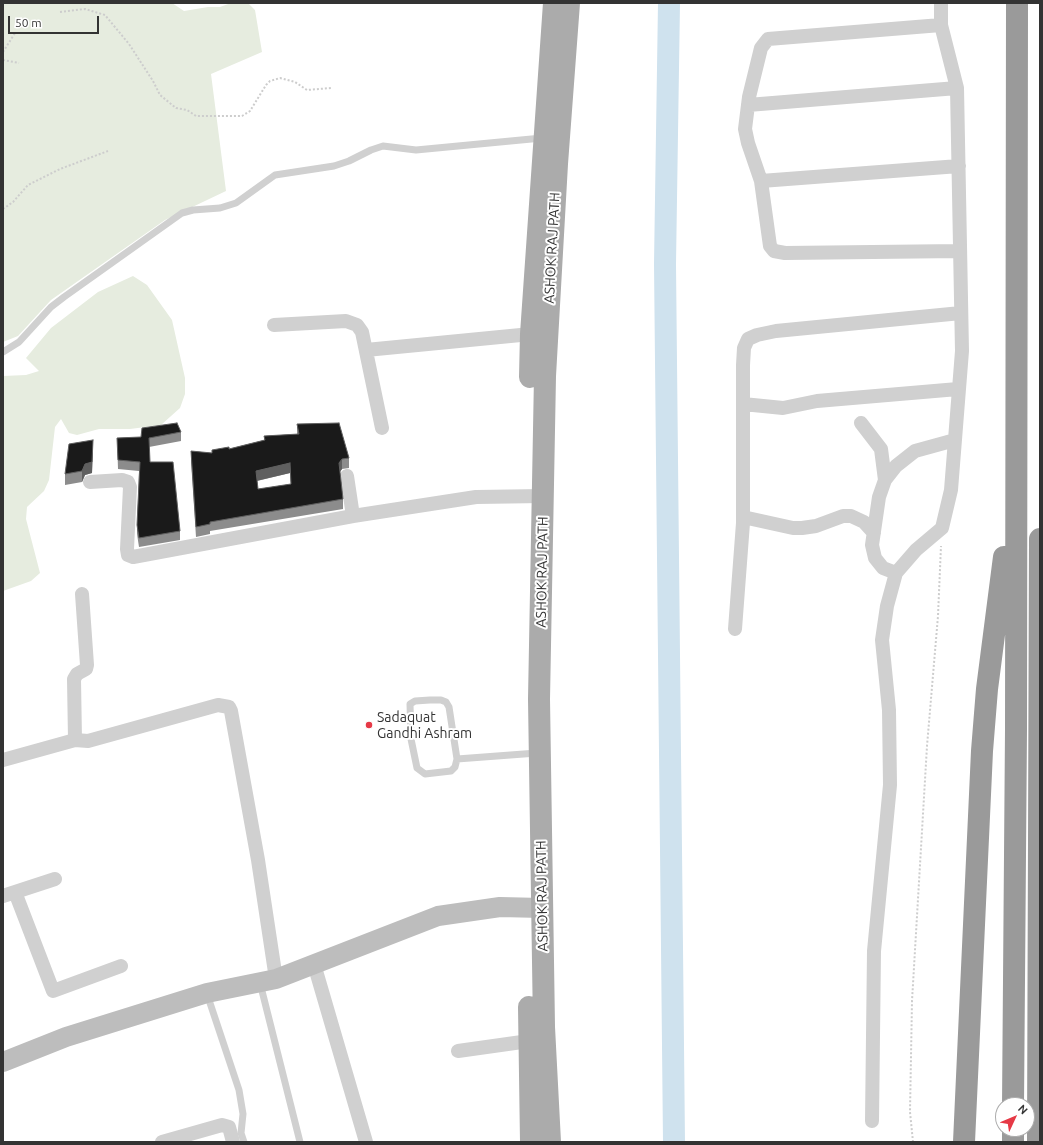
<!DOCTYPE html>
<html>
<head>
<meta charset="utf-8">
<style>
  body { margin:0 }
  #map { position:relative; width:1043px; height:1145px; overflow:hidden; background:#fff; font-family:Ubuntu,sans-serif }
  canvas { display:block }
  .frame { position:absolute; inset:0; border:4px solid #333; pointer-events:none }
  .north { position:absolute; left:995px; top:1097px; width:40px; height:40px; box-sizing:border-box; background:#fff; border:1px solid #adadad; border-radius:50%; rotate:46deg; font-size:11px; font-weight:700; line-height:16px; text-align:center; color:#333 }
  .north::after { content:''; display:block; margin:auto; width:14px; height:18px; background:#e63946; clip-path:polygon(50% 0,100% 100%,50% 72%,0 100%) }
  .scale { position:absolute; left:8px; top:16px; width:91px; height:18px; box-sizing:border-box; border:2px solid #333; border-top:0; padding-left:5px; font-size:12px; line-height:14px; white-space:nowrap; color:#333; -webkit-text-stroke:3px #fff; paint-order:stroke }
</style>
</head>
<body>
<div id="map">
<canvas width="1043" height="1145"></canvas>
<div class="frame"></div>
<div class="north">N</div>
<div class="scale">50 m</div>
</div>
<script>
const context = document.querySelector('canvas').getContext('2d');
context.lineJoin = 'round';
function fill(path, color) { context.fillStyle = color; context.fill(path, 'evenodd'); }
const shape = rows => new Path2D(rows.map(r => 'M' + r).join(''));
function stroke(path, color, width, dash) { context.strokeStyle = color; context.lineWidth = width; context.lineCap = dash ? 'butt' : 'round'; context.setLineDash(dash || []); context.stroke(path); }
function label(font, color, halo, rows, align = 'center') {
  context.font = font + ' Ubuntu,sans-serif'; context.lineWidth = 4; context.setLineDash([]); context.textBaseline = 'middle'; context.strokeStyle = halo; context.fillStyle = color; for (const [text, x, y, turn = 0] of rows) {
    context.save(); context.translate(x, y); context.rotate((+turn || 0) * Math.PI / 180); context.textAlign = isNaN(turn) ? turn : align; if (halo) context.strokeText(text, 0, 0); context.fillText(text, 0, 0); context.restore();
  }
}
fill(shape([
  [3,3,172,3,184,11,208,7,220,7,231,3,248,3,255,10,262,52,211,74,226,191,165,220,51,300,18,336,3,342],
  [133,276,147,285,172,320,185,378,185,394,180,408,161,425,130,429,99,429,77,435,69,433,61,419,55,427,49,480,44,491,27,507,26,519,40,573,31,581,3,591,3,376,26,375,39,371,26,358,51,328,98,292]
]), '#e6ecdf');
stroke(shape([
  [669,3,665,264,674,1142]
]), '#cfe2ee', 22);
stroke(shape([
  [60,12,85,9,105,15,129,44,153,81,160,95,176,108,187,110,196,116,242,116,250,111,266,85,270,81,280,78,295,82,307,90,331,88],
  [3,52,15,33],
  [3,60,19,63],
  [3,209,13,202,28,185,60,169,108,151],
  [913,1142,910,1112,912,1001,927,746,938,616,941,546]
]), '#cdcdcd', 2, [2, 2]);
stroke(shape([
  [3,352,19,342,51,307,64,297,182,213,193,210,220,208,236,203,275,175,334,166,349,161,371,150,383,146,416,150,542,138],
  [457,759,449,707,446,702,441,700,430,700,415,701,410,704,411,739,417,768,425,774,451,771,455,767,457,759,537,753],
  [260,983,300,1142],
  [207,994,239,1090,243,1114,241,1133,244,1142]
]), '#d0d0d0', 7);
stroke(shape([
  [941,25,768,39,761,48,749,97,745,129,748,143,761,181,770,246,774,251,785,253,960,251],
  [748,105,957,88],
  [761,181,959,166],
  [274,325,346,321,357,325,362,332,382,428],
  [366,350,531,334,538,335],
  [743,404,783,408,817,401,958,389],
  [861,423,881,449,885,480],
  [347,476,353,516],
  [90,482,122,480,128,482,130,487,127,549,128,555,133,557,353,516,476,497,543,496],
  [743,517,793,528,802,528,816,526,843,516,851,516,864,522,874,533],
  [896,573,883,568,875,558,872,545,879,497,885,480,896,466,915,451,955,440],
  [735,629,743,523,743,365,744,348,748,339,757,335,776,331,961,313],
  [75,740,74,679,77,674,86,669,87,665,82,594],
  [3,760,75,740,88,741,218,705,229,707,231,711,258,860,276,979],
  [15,892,53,991,121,966],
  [3,896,55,879],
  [314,964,366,1142],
  [458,1051,529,1041],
  [872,1121,874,951,890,785,889,710,882,640,887,606,896,573,916,550,942,528,951,490,962,351,957,88,941,25,941,3],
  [162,1142,222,1125,229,1127,233,1142]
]), '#d0d0d0', 14);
stroke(shape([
  [3,1062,66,1037,207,993,276,979,438,916,500,907,542,908]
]), '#bdbdbd', 20);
stroke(shape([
  [530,377,531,334,554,3],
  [529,1007,531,1142],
  [550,1142,544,1027,539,699,545,376,557,164,569,3]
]), '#ababab', 22);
stroke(shape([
  [1013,1105,1016,730,1017,3],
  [964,1142,982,751,987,689,1004,557],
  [1013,1142,1013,1129],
  [1038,1142,1040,539]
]), '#9a9a9a', 22);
fill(shape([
  [297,424,349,458,349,468,342,469,340,472,343,499,343,509,210,531,210,534,196,537,191,461,191,451,212,453,264,440,264,436,297,434],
  [290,473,291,484,258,489,257,481],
  [181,432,181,441,149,447,150,462,180,531,180,540,139,547,137,534,137,525,139,471,118,469,117,438,141,437],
  [93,451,92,473,85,475,82,482,65,485,65,474]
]), '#8c8c8c');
fill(shape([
  [93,440,92,473,85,475,82,482,82,471],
  [342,459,342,469,339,473,339,463],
  [290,463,290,473,256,481,256,471]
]), '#5f5f5f');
const building = shape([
  [177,423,181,432,149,438,150,462,173,462,180,531,139,538,137,525,140,462,118,460,117,438,141,437,142,428,177,423],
  [339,423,349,458,342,459,339,463,343,499,210,522,210,524,196,527,191,451,212,453,212,450,229,447,229,449,265,440,264,436,299,434,297,424,339,423],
  [290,463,291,484,258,489,256,471,290,463],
  [93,440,92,462,85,464,82,471,65,474,69,444,93,440]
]);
fill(building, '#1a1a1a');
stroke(building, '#5f5f5f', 1);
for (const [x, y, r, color] of [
  [369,725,4,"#e63946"]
]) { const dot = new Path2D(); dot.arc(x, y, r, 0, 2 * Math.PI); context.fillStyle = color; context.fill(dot); stroke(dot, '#fff', 1.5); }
label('14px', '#333', '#fff', [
  ["ASHOK RAJ PATH",552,248,-87],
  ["ASHOK RAJ PATH",542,572,-89],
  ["ASHOK RAJ PATH",542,896,-91]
]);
label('14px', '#333', '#fff', [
  ["Sadaquat",377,717],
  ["Gandhi Ashram",377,733]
], 'left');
</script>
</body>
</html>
